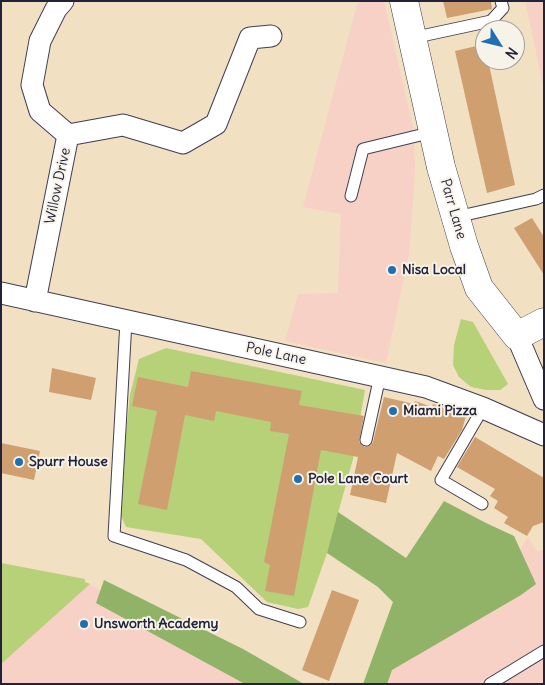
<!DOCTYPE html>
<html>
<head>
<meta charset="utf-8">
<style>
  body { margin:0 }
  #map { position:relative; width:545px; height:685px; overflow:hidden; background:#f1e0c2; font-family:Delius,sans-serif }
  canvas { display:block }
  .frame { position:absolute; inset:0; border:2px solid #22223b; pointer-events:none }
  .north { position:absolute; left:475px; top:20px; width:50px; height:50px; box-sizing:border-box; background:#f7f3e8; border:1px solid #a29fa3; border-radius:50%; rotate:126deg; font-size:14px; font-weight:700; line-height:20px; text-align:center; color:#22223b }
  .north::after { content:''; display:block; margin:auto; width:18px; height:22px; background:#1f6fb2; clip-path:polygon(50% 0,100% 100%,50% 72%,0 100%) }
</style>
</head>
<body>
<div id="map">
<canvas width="545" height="685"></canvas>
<div class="frame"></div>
<div class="north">N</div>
</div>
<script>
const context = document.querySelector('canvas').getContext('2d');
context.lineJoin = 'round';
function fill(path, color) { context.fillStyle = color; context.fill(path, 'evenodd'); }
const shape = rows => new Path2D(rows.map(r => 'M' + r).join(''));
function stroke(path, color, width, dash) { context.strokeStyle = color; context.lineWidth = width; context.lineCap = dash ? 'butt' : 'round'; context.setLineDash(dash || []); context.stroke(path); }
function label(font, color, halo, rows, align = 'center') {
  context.font = font + ' Delius,sans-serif'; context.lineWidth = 4; context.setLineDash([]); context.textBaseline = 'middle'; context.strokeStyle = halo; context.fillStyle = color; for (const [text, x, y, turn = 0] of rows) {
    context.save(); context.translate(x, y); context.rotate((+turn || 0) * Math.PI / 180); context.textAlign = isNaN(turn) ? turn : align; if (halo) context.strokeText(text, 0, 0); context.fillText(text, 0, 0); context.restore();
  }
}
fill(shape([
  [358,1,384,1,414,132,415,174,409,254,386,363,285,341,298,294,338,293,341,214,303,207],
  [525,1,544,1,544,91,533,37],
  [528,537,537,552,544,549,544,684,386,684,410,604,513,561],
  [1,563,85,579,85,582,136,610,280,684,1,684]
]), '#f7d1c6');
fill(shape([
  [461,319,473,322,508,384,500,390,486,390,471,387,459,377,453,365,454,345],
  [166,348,365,390,353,459,327,553,308,607,298,609,267,602,201,539,126,527,118,509,130,395,139,359],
  [1,563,85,579,85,582,90,584,1,664]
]), '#b6d177');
fill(shape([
  [444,501,486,523,514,536,536,584,521,595,392,670,387,684,363,684,393,602,378,587,327,553,338,512,406,558],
  [104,580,243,649,304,684,245,684,96,603]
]), '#90b368');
fill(shape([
  [443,1,491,1,492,9,447,18],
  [485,44,485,60,488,60,515,185,487,193,455,51],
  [532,218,544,237,544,275,514,228],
  [52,368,96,378,91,400,49,392],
  [191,371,302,391,299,405,364,416,359,442,365,447,371,445,373,442,384,397,414,404,415,401,432,407,433,404,466,416,462,430,444,459,438,456,431,471,397,453,386,503,350,495,358,457,321,450,294,596,265,591,270,565,264,562,289,434,270,431,271,422,216,411,214,421,185,415,167,510,138,504,157,411,132,406,138,377,188,387],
  [475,437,544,478,544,522,533,526,527,536,504,523,508,517,494,508,498,501,490,496,495,489,457,467],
  [1,443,40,451,34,480,1,473],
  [332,590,359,600,329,681,302,670]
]), '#cf9f70');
const service = shape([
  [412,38,491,21,503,8,501,1],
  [351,196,363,149,433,132],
  [456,217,536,199,544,195],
  [126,321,114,536,186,560,236,587,259,609,300,622],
  [366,440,380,376],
  [482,504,441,480,483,408],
  [490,684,544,651]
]);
const minor = shape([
  [68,135,123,125,183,143,216,124,250,38,271,36],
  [1,293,426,387,483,408,544,435],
  [35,301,68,135,40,111,32,85,40,41,56,9,63,1],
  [517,336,544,399]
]);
const tertiary = shape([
  [404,1,441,167,464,246,479,288,517,336,544,322]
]);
stroke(service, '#413e4f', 13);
stroke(minor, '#413e4f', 23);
stroke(tertiary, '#413e4f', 29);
stroke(service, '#fff', 11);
stroke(minor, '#fff', 21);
stroke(tertiary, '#fff', 28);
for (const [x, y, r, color] of [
  [392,270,5,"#1f6fb2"],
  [393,411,5,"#1f6fb2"],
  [19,462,5,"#1f6fb2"],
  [298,479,5,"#1f6fb2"],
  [84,624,5,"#1f6fb2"]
]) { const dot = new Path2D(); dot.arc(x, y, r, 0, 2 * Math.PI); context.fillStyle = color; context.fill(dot); stroke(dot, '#f7f3e8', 2); }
label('14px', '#22223b', '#f7f3e8', [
  ["Willow Drive",58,186,-78],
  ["Parr Lane",453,209,74],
  ["Pole Lane",276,354,12]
]);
label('bold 14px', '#22223b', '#f7f3e8', [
  ["Nisa Local",402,270],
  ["Miami Pizza",403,411],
  ["Spurr House",29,462],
  ["Pole Lane Court",308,479],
  ["Unsworth Academy",94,624]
], 'left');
</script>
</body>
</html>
